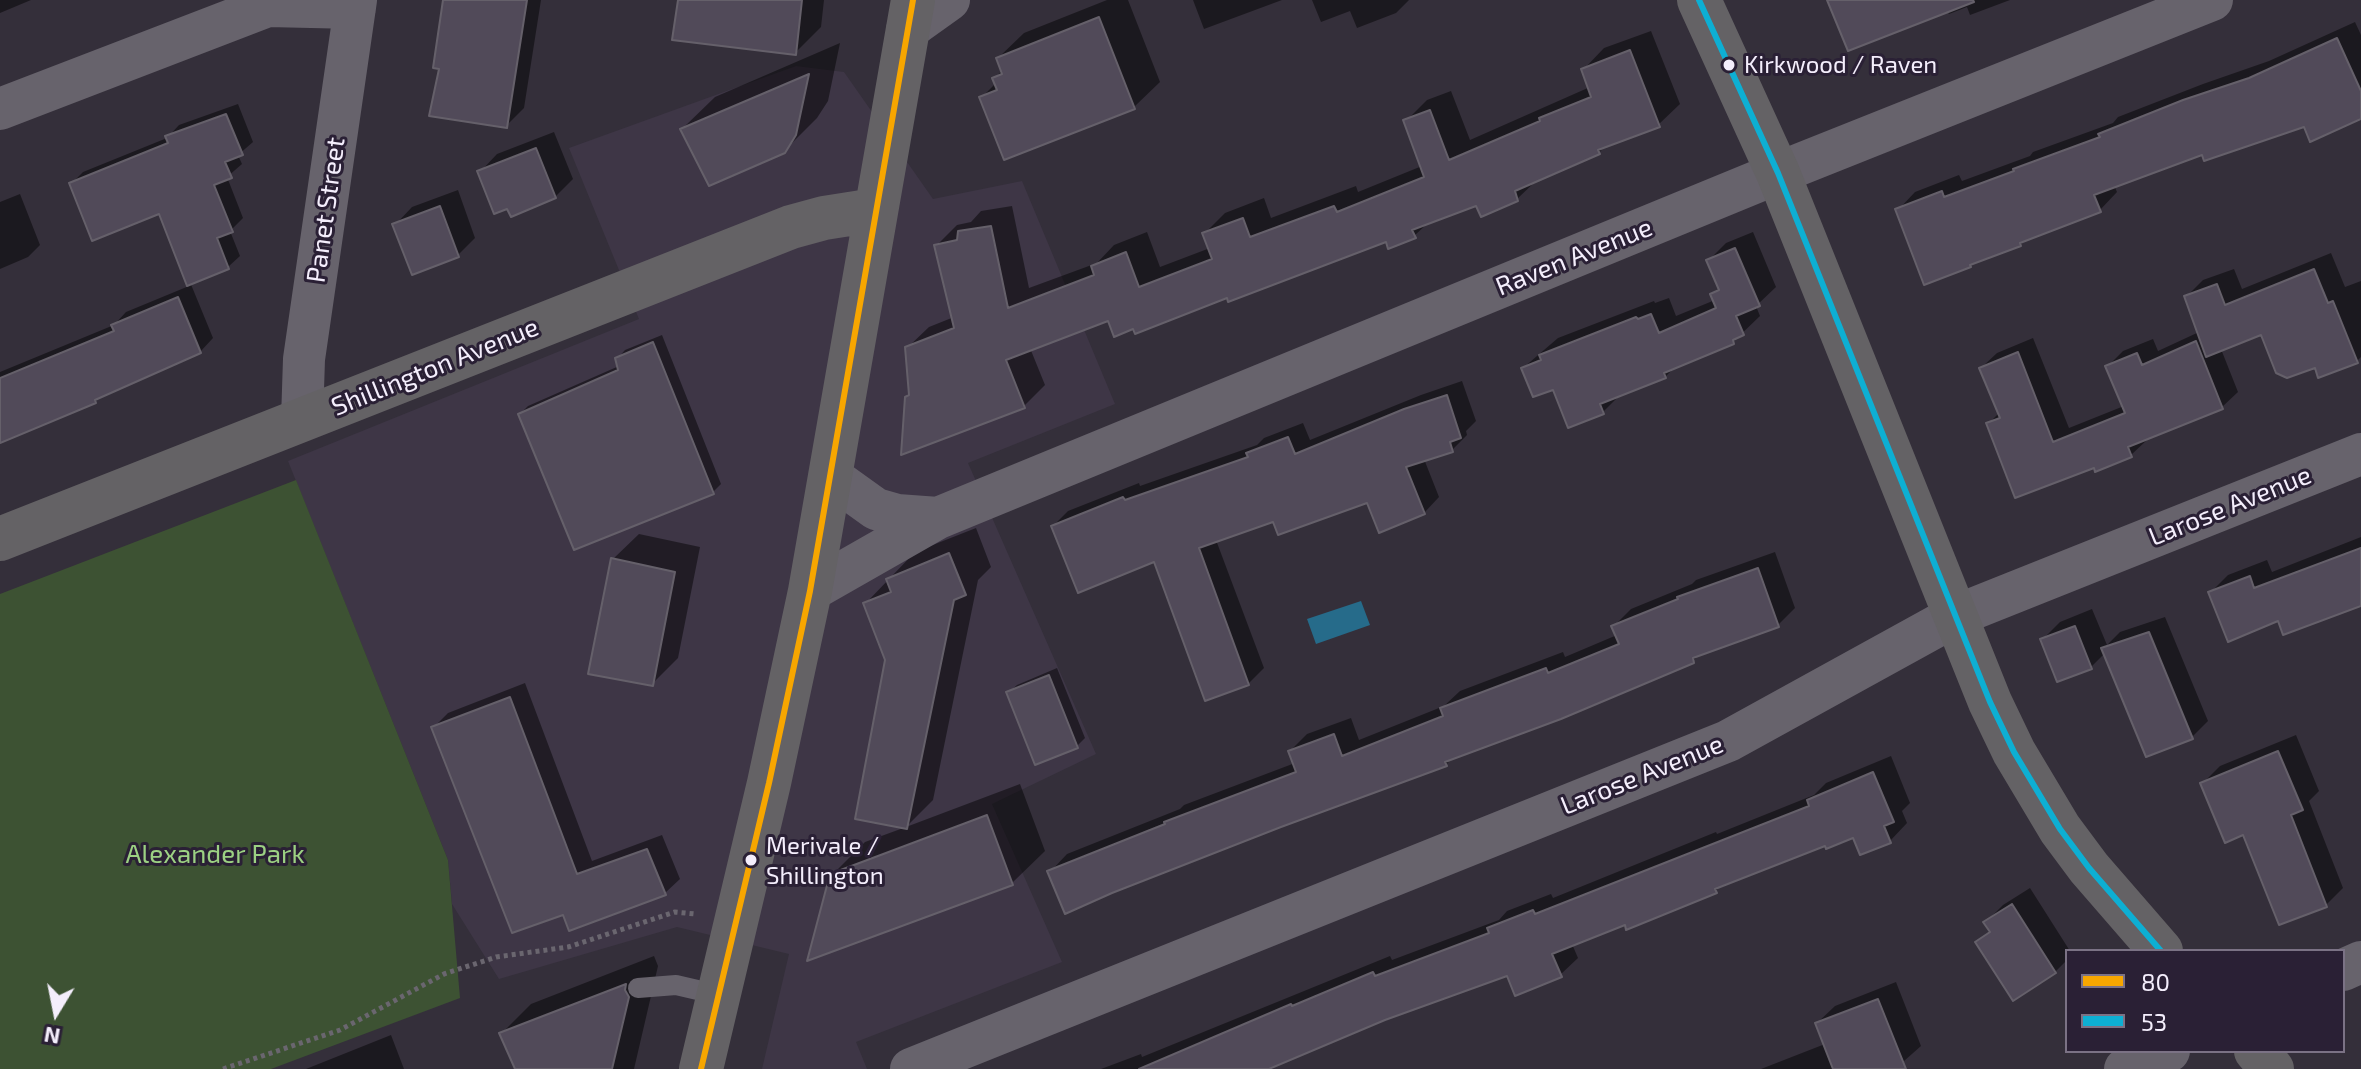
<!DOCTYPE html>
<html>
<head>
<meta charset="utf-8">
<style>
  body { margin:0 }
  #map { position:relative; width:2361px; height:1069px; overflow:hidden; background:#342f3a; font-family:"Exo 2",sans-serif }
  canvas { display:block }
  .legend { position:absolute; left:2065px; top:949px; width:280px; height:104px; box-sizing:border-box; background:#2a2035; border:2px solid #7b7285; margin:0; padding:10px 14px; list-style:none; font-size:24px; color:#f4eefc }
  .legend li { display:flex; align-items:center; gap:16px; height:40px }
  .legend b { width:40px; border:2px solid #7b7285 }
  .north { position:absolute; left:16px; top:973px; width:80px; height:80px; -webkit-text-stroke:6px #2a2035; paint-order:stroke; rotate:190deg; font-size:22px; font-weight:700; line-height:32px; text-align:center; color:#f4eefc }
  .north::after { content:''; display:block; margin:auto; width:28px; height:36px; background:#f4eefc; clip-path:polygon(50% 0,100% 100%,50% 72%,0 100%) }
</style>
</head>
<body>
<div id="map">
<canvas width="2361" height="1069"></canvas>
<ul class="legend">
<li><b style="height:10px;background:#f7a600"></b>80</li>
<li><b style="height:10px;background:#0dafd3"></b>53</li>
</ul>
<div class="north">N</div>
</div>
<script>
const context = document.querySelector('canvas').getContext('2d');
context.lineJoin = 'round';
function fill(path, color) { context.fillStyle = color; context.fill(path, 'evenodd'); }
const shape = rows => new Path2D(rows.map(r => 'M' + r).join(''));
function stroke(path, color, width, dash) { context.strokeStyle = color; context.lineWidth = width; context.lineCap = dash ? 'butt' : 'round'; context.setLineDash(dash || []); context.stroke(path); }
function label(font, color, halo, rows, align = 'center') {
  context.font = font + ' "Exo 2",sans-serif'; context.lineWidth = 6; context.setLineDash([]); context.textBaseline = 'middle'; context.strokeStyle = halo; context.fillStyle = color; for (const [text, x, y, turn = 0] of rows) {
    context.save(); context.translate(x, y); context.rotate((+turn || 0) * Math.PI / 180); context.textAlign = isNaN(turn) ? turn : align; if (halo) context.strokeText(text, 0, 0); context.fillText(text, 0, 0); context.restore();
  }
}
fill(shape([
  [796,66,844,72,933,199,1022,181,1115,404,968,463,1096,754,992,804,1062,962,856,1042,867,1069,762,1069,789,954,677,927,499,979,452,904,448,860,288,461,639,319,569,148]
]), '#3e3646');
fill(shape([
  [296,480,448,860,460,998,271,1069,0,1069,0,594]
]), '#3d5233');
fill(shape([
  [1361,601,1370,625,1316,644,1307,619]
]), '#266b8a');
fill(shape([
  [0,0,31,0,0,13],
  [452,0,541,0,524,108,507,125],
  [680,0,824,0,821,27,795,53],
  [1107,0,1128,0,1160,82,1134,107,981,98,996,83,994,78,1003,70,998,58,1024,33],
  [1193,0,1282,0,1204,29],
  [1312,0,1409,0,1396,13,1357,28,1350,11,1321,22],
  [1830,0,2010,0,1970,15,1967,7,1949,14,1947,11],
  [2355,22,2361,35,2361,116,2305,125,2203,152,2114,185,2117,192,2100,210,2026,238,2020,245,1973,262,1970,266,1898,210,1915,192,1959,175,1962,181,2030,156,2033,152,2113,123,2118,117,2203,84,2269,61],
  [1651,31,1680,104,1658,125,1606,145,1599,153,1537,180,1517,199,1477,203,1429,222,1414,236,1387,240,1134,327,1109,318,1030,348,1045,385,1024,406,911,394,907,348,929,327,954,317,936,246,957,225,971,222,981,211,1012,206,1029,288,1097,263,1114,245,1147,232,1160,267,1210,248,1204,234,1225,213,1264,198,1271,218,1356,186,1358,192,1422,166,1406,121,1427,100,1451,91,1470,140,1590,87,1583,70,1604,48],
  [840,43,828,101,817,118,784,151,682,129,715,97],
  [238,104,253,142,238,155,242,164,227,177,243,218,230,231,240,256,228,267,190,282,213,338,200,352,101,396,95,401,0,442,0,372,114,325,126,312,189,286,160,212,71,184,83,172,167,138,179,125],
  [554,132,573,179,555,197,480,172,497,154],
  [458,190,475,238,458,255,395,225,412,207],
  [20,194,40,245,28,257,0,269,0,202],
  [1753,232,1776,287,1756,306,1760,316,1733,342,1676,366,1665,377,1622,393,1603,412,1569,426,1554,387,1523,368,1558,338,1654,301,1655,303,1669,298,1676,316,1715,300,1712,294,1720,287,1709,260,1726,243],
  [2331,253,2345,287,2361,281,2361,357,2357,361,2316,366,2262,333,2221,349,2238,392,2222,407,2146,437,2147,440,2131,455,2096,469,2095,465,1988,424,2000,412,1981,368,1997,353,2033,338,2069,428,2124,406,2108,366,2123,351,2153,339,2158,351,2199,332,2186,297,2203,280,2234,269,2242,289],
  [662,335,721,484,713,492,520,414,528,406,619,366,617,359,625,350],
  [1462,381,1476,421,1466,431,1467,435,1452,450,1424,459,1439,497,1424,513,1368,500,1274,519,1216,540,1264,668,1248,684,1155,560,1053,526,1068,511,1139,483,1140,486,1257,445,1264,438,1303,423,1310,440,1421,395],
  [976,528,991,567,978,580,933,800,906,827,1020,784,1045,851,1012,883,832,875,865,842,906,827,887,660,865,604,915,552],
  [639,534,700,547,678,658,652,684,613,559],
  [2361,537,2361,604,2279,618,2210,593,2228,575,2267,560,2272,572],
  [1775,552,1795,608,1778,625,1701,653,1693,661,1454,756,1446,765,1050,872,1067,854,1180,809,1184,805,1295,763,1290,751,1307,734,1351,718,1359,740,1444,706,1460,691,1563,652,1565,657,1617,635,1614,626,1631,609,1692,584,1696,580],
  [2092,609,2107,645,2120,632,2165,617,2208,721,2192,737,2105,653,2091,667,2042,640,2060,622],
  [1057,668,1085,738,1077,746,1008,693,1017,685],
  [525,683,592,861,662,835,680,879,665,893,565,912,433,728,448,713],
  [2296,735,2319,791,2309,801,2343,888,2326,905,2244,833,2202,784,2220,766],
  [1891,756,1910,803,1902,811,1907,823,1890,841,1854,836,1826,843,1722,884,1716,891,1572,944,1578,958,1560,975,1508,973,1385,1019,1263,1069,1101,1069,1141,1054,1142,1057,1390,956,1392,960,1499,920,1507,911,1551,894,1553,898,1716,832,1717,834,1814,795,1826,783],
  [2030,888,2070,951,2067,951,2067,960,2055,972,1978,942,1991,930,1986,922,2003,905],
  [654,956,658,966,634,1069,517,1069,501,1034,531,1004],
  [1896,982,1921,1046,1895,1069,1761,1069,1825,1044,1817,1023,1835,1006],
  [391,1035,404,1069,306,1069]
]), '#0007');
const building = shape([
  [443,0,527,0,507,128,429,116,439,69,433,68,443,0],
  [678,0,802,0,796,55,672,40,678,0],
  [1827,0,1973,0,1974,2,1848,51,1827,0],
  [1099,17,1135,109,1004,160,979,97,997,90,992,78,1002,74,996,58,1099,17],
  [2337,38,2361,91,2361,119,2310,142,2304,127,2204,161,2202,155,2094,195,2101,212,2020,243,2021,246,1970,265,1971,267,1924,285,1895,209,1942,191,1944,197,2014,171,2013,169,2100,137,2098,134,2183,100,2249,78,2337,38],
  [1630,50,1660,127,1598,150,1600,154,1515,191,1518,201,1481,217,1476,206,1412,230,1416,238,1388,249,1386,242,1228,302,1227,298,1135,334,1133,329,1114,337,1108,321,1006,360,1025,408,901,455,905,397,909,395,905,347,954,328,934,245,957,240,958,231,991,226,1008,308,1094,275,1091,266,1126,252,1139,287,1212,259,1202,233,1243,218,1250,237,1334,206,1337,212,1424,177,1403,120,1430,110,1449,160,1540,121,1539,118,1591,97,1581,69,1630,50],
  [809,74,796,135,785,153,709,186,680,129,809,74],
  [226,114,243,155,225,162,232,178,214,185,233,232,217,238,229,269,187,286,159,214,92,241,69,183,168,143,165,136,226,114],
  [536,148,556,198,511,217,507,209,494,214,477,171,536,148],
  [440,206,459,257,412,275,392,224,440,206],
  [1735,248,1760,306,1736,316,1744,335,1733,340,1734,344,1664,373,1666,378,1600,404,1604,414,1568,428,1553,390,1533,397,1521,368,1541,360,1539,355,1636,317,1638,319,1651,314,1659,333,1716,308,1710,294,1719,290,1706,260,1735,248],
  [2314,269,2328,303,2333,301,2358,363,2318,378,2315,368,2287,378,2276,373,2261,335,2206,357,2184,296,2217,284,2225,305,2314,269],
  [178,297,201,353,95,400,96,403,0,443,0,378,114,331,111,325,178,297],
  [2196,341,2223,409,2128,447,2132,457,2095,472,2094,468,2015,498,1986,423,2000,418,1979,368,2018,352,2053,442,2125,413,2105,366,2137,353,2142,365,2196,341],
  [653,342,714,494,574,550,518,414,618,370,615,358,653,342],
  [1447,395,1461,438,1450,442,1453,452,1406,467,1425,514,1379,533,1367,503,1278,535,1273,522,1199,548,1249,685,1205,701,1154,562,1078,593,1051,526,1123,497,1125,500,1248,457,1246,453,1288,437,1295,454,1404,409,1447,395],
  [2361,548,2361,606,2283,635,2278,621,2228,642,2208,592,2250,576,2254,588,2361,548],
  [949,553,966,595,954,600,907,829,855,819,885,660,863,603,891,592,886,579,949,553],
  [611,558,675,572,653,686,588,674,611,558],
  [1758,568,1779,627,1693,658,1694,663,1561,719,1445,762,1447,766,1281,827,1112,893,1065,914,1047,871,1165,824,1164,822,1296,772,1288,751,1334,734,1342,756,1443,716,1440,708,1546,668,1548,673,1619,644,1611,626,1678,599,1677,597,1758,568],
  [2075,626,2092,669,2057,682,2040,639,2075,626],
  [2149,632,2193,739,2146,757,2101,648,2149,632],
  [1049,675,1078,748,1035,765,1006,692,1049,675],
  [510,697,577,874,647,849,666,895,569,931,563,915,512,933,431,727,510,697],
  [2278,751,2303,810,2291,815,2327,907,2279,925,2243,835,2225,843,2200,783,2278,751],
  [1873,772,1894,822,1884,826,1891,843,1860,855,1853,838,1826,849,1825,846,1715,889,1717,893,1626,930,1625,925,1552,954,1562,977,1515,996,1507,976,1385,1020,1269,1069,1139,1069,1291,1004,1292,1006,1373,972,1375,976,1489,933,1487,928,1533,910,1535,914,1809,806,1807,800,1873,772],
  [987,815,1013,885,807,961,830,874,987,815],
  [2012,904,2056,973,2013,1001,1975,942,1990,932,1983,922,2012,904],
  [626,984,625,990,629,997,612,1069,515,1069,499,1033,626,984],
  [1878,999,1906,1069,1833,1069,1815,1023,1878,999]
]);
fill(building, '#514a59');
stroke(building, '#65606a', 2);
stroke(shape([
  [223,1069,340,1030,444,974,496,957,568,947,675,912,695,914]
]), '#6a666f', 5, [4, 4]);
stroke(shape([
  [638,988,676,985,719,995]
]), '#67636c', 20);
stroke(shape([
  [907,30,949,0],
  [0,109,268,6,355,8],
  [302,420,304,359,356,0],
  [830,476,876,509,897,515,938,518],
  [810,591,938,518,1778,173,2212,0],
  [2343,970,2361,962],
  [911,1069,1728,741,1955,616,2361,454],
  [2125,1069,2169,1051]
]), '#67636c', 42);
stroke(shape([
  [1699,0,1778,173,1990,702,2014,752,2060,829,2089,868,2161,951],
  [0,539,791,227,824,218,875,210],
  [2256,1051,2272,1069],
  [701,1069,769,783,810,591,913,0]
]), '#646265', 44);
stroke(shape([
  [701,1069,769,783,810,591,913,0]
]), '#f7a600', 6);
stroke(shape([
  [1699,0,1778,173,1990,702,2014,752,2060,829,2089,868,2161,951]
]), '#0dafd3', 6);
for (const [x, y, r, color] of [
  [1729,65,7,"#f4eefc"],
  [751,860,7,"#f4eefc"]
]) { const dot = new Path2D(); dot.arc(x, y, r, 0, 2 * Math.PI); context.fillStyle = color; context.fill(dot); stroke(dot, '#2a2035', 3); }
label('24px', '#f4eefc', '#2a2035', [
  ["Kirkwood / Raven",1744,65],
  ["Merivale /",766,846],
  ["Shillington",766,876]
], 'left');
label('26px', '#f4eefc', '#2a2035', [
  ["Panet Street",326,210,-82],
  ["Raven Avenue",1574,257,-22],
  ["Shillington Avenue",435,367,-22],
  ["Larose Avenue",2230,506,-22],
  ["Larose Avenue",1642,775,-22]
]);
label('26px', '#9cd183', '#2a2035', [
  ["Alexander Park",215,854]
]);
</script>
</body>
</html>
